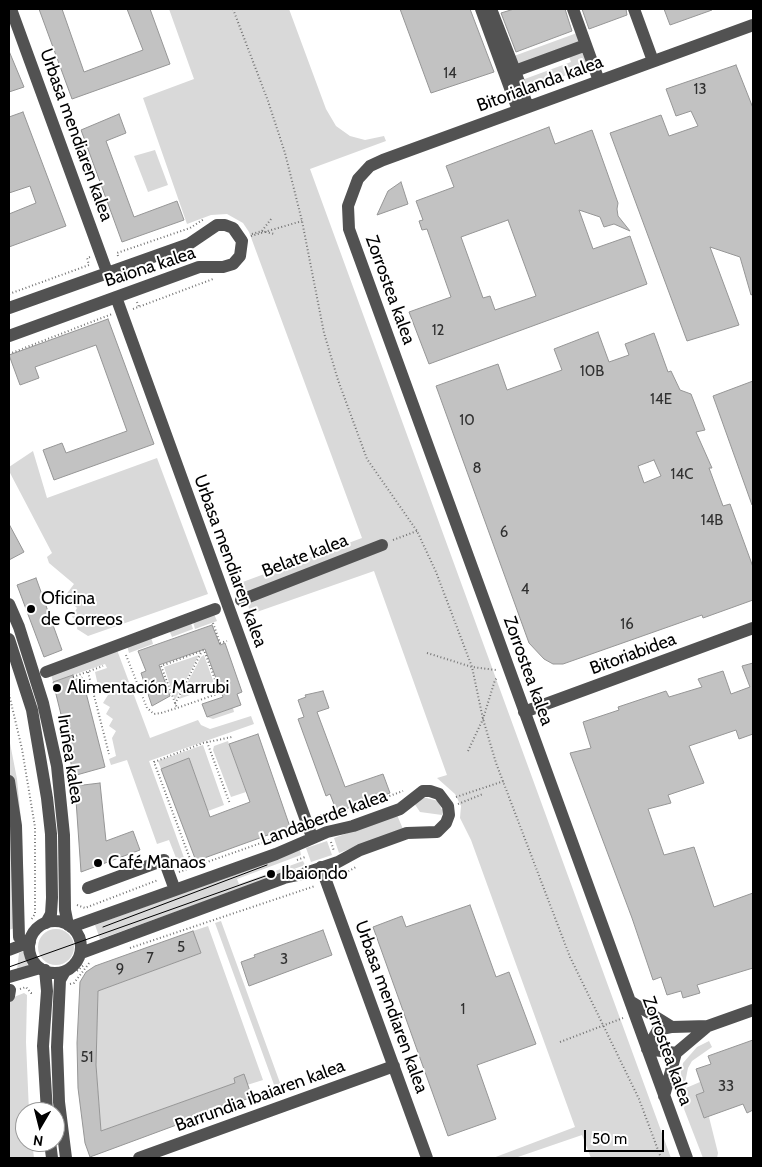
<!DOCTYPE html>
<html>
<head>
<meta charset="utf-8">
<style>
  body { margin:0 }
  #map { position:relative; width:762px; height:1167px; overflow:hidden; background:#fff; font-family:Cabin,sans-serif }
  canvas { display:block }
  .frame { position:absolute; inset:0; border:10px solid #000; pointer-events:none }
  .north { position:absolute; left:15px; top:1102px; width:50px; height:50px; box-sizing:border-box; background:#fff; border:1px solid #999; border-radius:50%; rotate:188deg; font-size:14px; font-weight:700; line-height:20px; text-align:center; color:#000 }
  .north::after { content:''; display:block; margin:auto; width:18px; height:22px; background:#000; clip-path:polygon(50% 0,100% 100%,50% 72%,0 100%) }
  .scale { position:absolute; left:584px; top:1130px; width:80px; height:22px; box-sizing:border-box; border:2px solid #000; border-top:0; padding-left:6px; font-size:15px; line-height:18px; white-space:nowrap; color:#000; -webkit-text-stroke:4px #fff; paint-order:stroke }
</style>
</head>
<body>
<div id="map">
<canvas width="762" height="1167"></canvas>
<div class="frame"></div>
<div class="north">N</div>
<div class="scale">50 m</div>
</div>
<script>
const context = document.querySelector('canvas').getContext('2d');
context.lineJoin = 'round';
function fill(path, color) { context.fillStyle = color; context.fill(path, 'evenodd'); }
const shape = rows => new Path2D(rows.map(r => 'M' + r).join(''));
function stroke(path, color, width, dash) { context.strokeStyle = color; context.lineWidth = width; context.lineCap = dash ? 'butt' : 'round'; context.setLineDash(dash || []); context.stroke(path); }
function label(font, color, halo, rows, align = 'center') {
  context.font = font + ' Cabin,sans-serif'; context.lineWidth = 4; context.setLineDash([]); context.textBaseline = 'middle'; context.strokeStyle = halo; context.fillStyle = color; for (const [text, x, y, turn = 0] of rows) {
    context.save(); context.translate(x, y); context.rotate((+turn || 0) * Math.PI / 180); context.textAlign = isNaN(turn) ? turn : align; if (halo) context.strokeText(text, 0, 0); context.fillText(text, 0, 0); context.restore();
  }
}
fill(shape([
  [169,9,289,9,326,109,336,126,350,136,365,140,384,136,386,141,310,169,671,1158,591,1158,582,1135,515,1158,493,1158,575,1127,471,840,460,818,461,806,455,794,437,778,447,775,374,571,251,614,240,583,362,538,249,232,243,223,227,214,211,215,187,224,143,98,194,79],
  [577,33,580,44,518,67,514,56],
  [582,51,588,67,526,90,522,80,571,62,569,56],
  [155,150,168,185,148,192,134,156],
  [33,451,47,498,157,458,208,594,88,636,77,629,78,622,72,617,77,608,65,596,74,584,49,563,47,557,52,553,9,471,9,467],
  [214,614,217,621,195,629,193,622],
  [191,623,193,629,172,637,169,630],
  [151,637,153,644,129,653,127,646],
  [117,650,150,738,198,720,201,725,210,729,251,716,254,724,149,761,187,866,180,868,169,840,157,844,127,760,111,765,109,759,116,756,112,738,116,731,109,726,113,719,106,714,110,707,103,703,108,695,99,690,95,672,107,668,105,664,53,682,51,674],
  [199,655,175,700,164,667],
  [204,655,215,686,179,699,201,657],
  [233,708,234,712,213,719,207,717],
  [9,738,17,779,22,829,24,898,23,925,9,930],
  [228,741,246,792,231,797,213,750,214,746],
  [203,745,224,805,208,811,189,759,161,769,158,761],
  [423,797,438,801,442,810,442,815,420,812,414,803],
  [397,815,403,829,339,853,334,838],
  [327,841,332,855,311,862,306,848],
  [300,850,301,855,237,879,239,884,303,861,305,865,100,939,95,925],
  [221,921,283,1091,277,1093,215,923],
  [208,926,263,1080,247,1085,243,1075,234,1078,235,1083,101,1131,96,1065,98,991,201,953,193,931],
  '38 947a18 18 0 1 1 36 0a18 18 0 1 1-36 0Z',
  [24,951,28,966,17,970,19,953],
  [24,993,27,995,26,1042,29,1112,25,1112,25,1142,32,1142,34,1158,9,1158,9,999],
  [709,1041,712,1047,692,1061,688,1068,685,1083,686,1088,700,1082,704,1092,696,1095,704,1118,709,1117,718,1153,717,1158,703,1158,679,1096,678,1084,683,1063,697,1047]
]), '#d9d9d9');
const building = shape([
  [39,9,62,9,84,72,143,50,127,9,150,9,170,64,72,99,39,9],
  [400,9,470,9,494,72,431,93,400,9],
  [514,9,565,9,572,31,516,52,501,13,514,9],
  [582,9,626,9,627,15,589,29,582,9],
  [664,9,712,9,712,10,670,25,664,9],
  [9,51,24,87,9,92,9,51],
  [736,65,753,108,753,294,751,295,740,257,710,247,739,325,687,341,610,133,661,115,669,136,698,126,691,111,676,116,666,89,736,65],
  [23,112,66,226,9,247,9,214,36,203,30,186,9,193,9,117,23,112],
  [119,114,126,133,106,141,134,217,177,201,184,220,122,242,81,130,119,114],
  [549,127,555,144,592,130,618,203,617,209,618,216,630,231,614,224,604,227,600,217,579,210,593,249,630,236,647,284,429,364,409,312,451,297,427,229,422,230,419,221,423,220,416,201,454,187,446,166,549,127],
  [508,220,536,296,495,310,490,296,483,298,461,237,508,220],
  [401,182,408,204,377,215,388,191,401,182],
  [108,319,154,444,54,480,43,450,62,443,66,453,127,431,96,345,35,367,39,378,20,385,9,355,108,319],
  [598,332,609,362,629,355,625,344,654,333,668,372,671,371,680,390,691,394,705,430,696,432,712,468,709,468,723,506,730,504,753,567,753,600,703,618,702,615,563,664,553,664,544,659,529,643,436,386,498,364,507,390,562,370,554,349,598,332],
  [654,460,661,476,644,483,638,466,654,460],
  [753,381,753,504,752,505,713,396,753,381],
  [9,524,24,552,9,560,9,524],
  [36,578,62,650,44,657,17,585,36,578],
  [212,625,220,645,225,643,242,692,237,694,241,705,207,717,202,704,223,697,205,649,159,665,170,696,152,706,141,673,146,671,138,651,212,625],
  [753,663,753,734,739,739,736,730,689,746,704,783,668,795,671,803,648,809,664,855,694,847,714,907,753,893,753,968,697,985,700,993,683,998,681,991,667,995,661,977,653,980,632,918,570,753,591,748,583,722,619,710,618,707,666,691,669,697,702,687,698,679,723,671,731,694,750,687,742,666,753,663],
  [73,675,74,680,82,677,105,767,73,776,67,739,53,682,73,675],
  [323,691,329,708,317,712,345,787,383,774,390,793,337,812,330,794,326,796,298,719,304,717,298,700,306,697,305,695,323,691],
  [258,734,290,827,196,861,161,769,189,758,210,817,250,802,229,744,258,734],
  [100,783,106,841,133,831,140,850,81,872,75,786,100,783],
  [470,905,496,977,509,972,536,1044,477,1065,496,1119,448,1136,373,927,402,916,406,927,470,905],
  [323,930,332,955,249,986,241,962,255,957,254,955,323,930],
  [193,931,201,953,98,991,96,1065,101,1131,235,1083,234,1078,244,1074,252,1097,90,1157,85,1143,78,1088,77,1043,80,982,86,972,95,966,193,931],
  [753,1040,753,1110,747,1113,743,1104,704,1118,696,1095,704,1092,696,1069,711,1064,708,1056,753,1040]
]);
fill(building, '#c2c2c2');
stroke(building, '#969696', 1);
stroke(shape([
  [233,9,268,101,285,153,302,221,324,333,338,380,367,459,417,531,436,572,472,667,483,719,496,763,570,957,639,1099,661,1158],
  [262,231,271,219],
  [252,234,262,231,274,234],
  [251,236,302,221],
  [118,256,117,253,190,228,204,219],
  [9,294,89,265,87,258,90,257],
  [137,302,139,307],
  [133,309,213,279],
  [9,354,112,314],
  [393,540,417,531],
  [213,623,220,643,227,641],
  [427,653,472,667,496,670],
  [126,655,147,708,154,714,161,713,177,708,220,693,204,650,161,666,177,708],
  [88,672,109,754],
  [73,677,103,666],
  [9,694,22,749,35,827,35,914,31,920],
  [175,704,201,653],
  [207,742,230,804],
  [468,751,483,719,495,680,498,677],
  [456,797,504,781],
  [458,804,483,794],
  [317,816,321,815,323,821],
  [327,819,403,791],
  [287,837,297,828],
  [331,842,334,851],
  [297,860,305,857],
  [193,867,154,762,203,743,232,737],
  [179,872,278,837,289,833,296,824],
  [336,878,356,867],
  [77,905,85,908,158,880],
  [130,948,315,886],
  [77,971,85,964],
  [70,984,74,983,90,962],
  [20,989,26,987,31,993,34,993],
  [560,1042,623,1018]
]), '#747474', 2, [1, 2.5]);
stroke(shape([
  [11,9,107,272],
  [481,9,518,110],
  [491,9,515,71],
  [573,9,586,45],
  [634,9,653,61],
  [528,107,515,71,586,45,599,81],
  [116,297,312,837],
  [9,308,189,244,217,225,225,225,233,228,242,241,240,256,233,264,223,267,199,267,9,336],
  [241,600,382,545],
  [9,604,19,627,43,703,57,766,64,835,65,910,68,925],
  [9,639,32,710,47,798,51,834,52,898,51,914,46,923],
  [46,672,215,609],
  [524,712,753,628],
  [9,781,16,826,19,937],
  [321,867,427,1158],
  [88,888,164,860,175,890],
  '29 947a26 26 0 1 1 52 0a26 26 0 1 1-52 0Z',
  [71,927,276,854,327,832,353,826,400,809,423,791,430,791,439,794,448,806,449,815,446,823,437,832,407,833,360,850,338,862,303,874,284,878,81,953],
  [9,950,30,942],
  [45,970,47,991,43,1046,47,1112],
  [65,971,60,980,57,1047,59,1102,66,1158],
  [9,977,40,968],
  [9,996,10,990],
  [630,1001,672,1027],
  [647,1049,658,1030,672,1027,708,1026,753,1010],
  [647,1049,676,1053,708,1026],
  [664,1096,676,1053],
  [50,1142,52,1158],
  [139,1158,394,1066],
  [687,1158,349,229,348,206,358,179,370,166,383,160,753,25]
]), '#525252', 12);
stroke(shape([
  [103,927,267,865],
  [9,967,271,874]
]), '#000', 1);
for (const [x, y, r, color] of [
  [31,609,5,"#000"],
  [57,688,5,"#000"],
  [98,863,5,"#000"],
  [271,874,5,"#000"]
]) { const dot = new Path2D(); dot.arc(x, y, r, 0, 2 * Math.PI); context.fillStyle = color; context.fill(dot); stroke(dot, '#fff', 2); }
label('15px', '#303030', null, [
  ["14",450,74],
  ["13",700,90],
  ["12",438,331],
  ["10B",592,372],
  ["14E",661,400],
  ["10",467,421],
  ["8",477,469],
  ["14C",682,475],
  ["14B",712,521],
  ["6",504,533],
  ["4",525,590],
  ["16",627,625],
  ["5",181,948],
  ["7",150,959],
  ["3",284,960],
  ["9",120,970],
  ["1",463,1010],
  ["51",87,1058],
  ["33",726,1087]
]);
label('18px', '#000', '#fff', [
  ["Bitorialanda kalea",540,84,-20],
  ["Urbasa mendiaren kalea",76,135,70],
  ["Baiona kalea",150,267,-18],
  ["Zorrostea kalea",390,290,70],
  ["Belate kalea",305,556,-21],
  ["Urbasa mendiaren kalea",230,561,70],
  ["Bitoriabidea",633,654,-20],
  ["Zorrostea kalea",528,671,70],
  ["Iruñea kalea",70,759,81],
  ["Landaberde kalea",324,818,-20],
  ["Urbasa mendiaren kalea",391,1007,70],
  ["Zorrostea kalea",667,1051,70],
  ["Barrundia ibaiaren kalea",260,1096,-20]
]);
label('18px', '#000', '#fff', [
  ["Oficina",41,599],
  ["de Correos",41,620],
  ["Alimentación Marrubi",67,688],
  ["Café Manaos",108,863],
  ["Ibaiondo",281,874]
], 'left');
</script>
</body>
</html>
